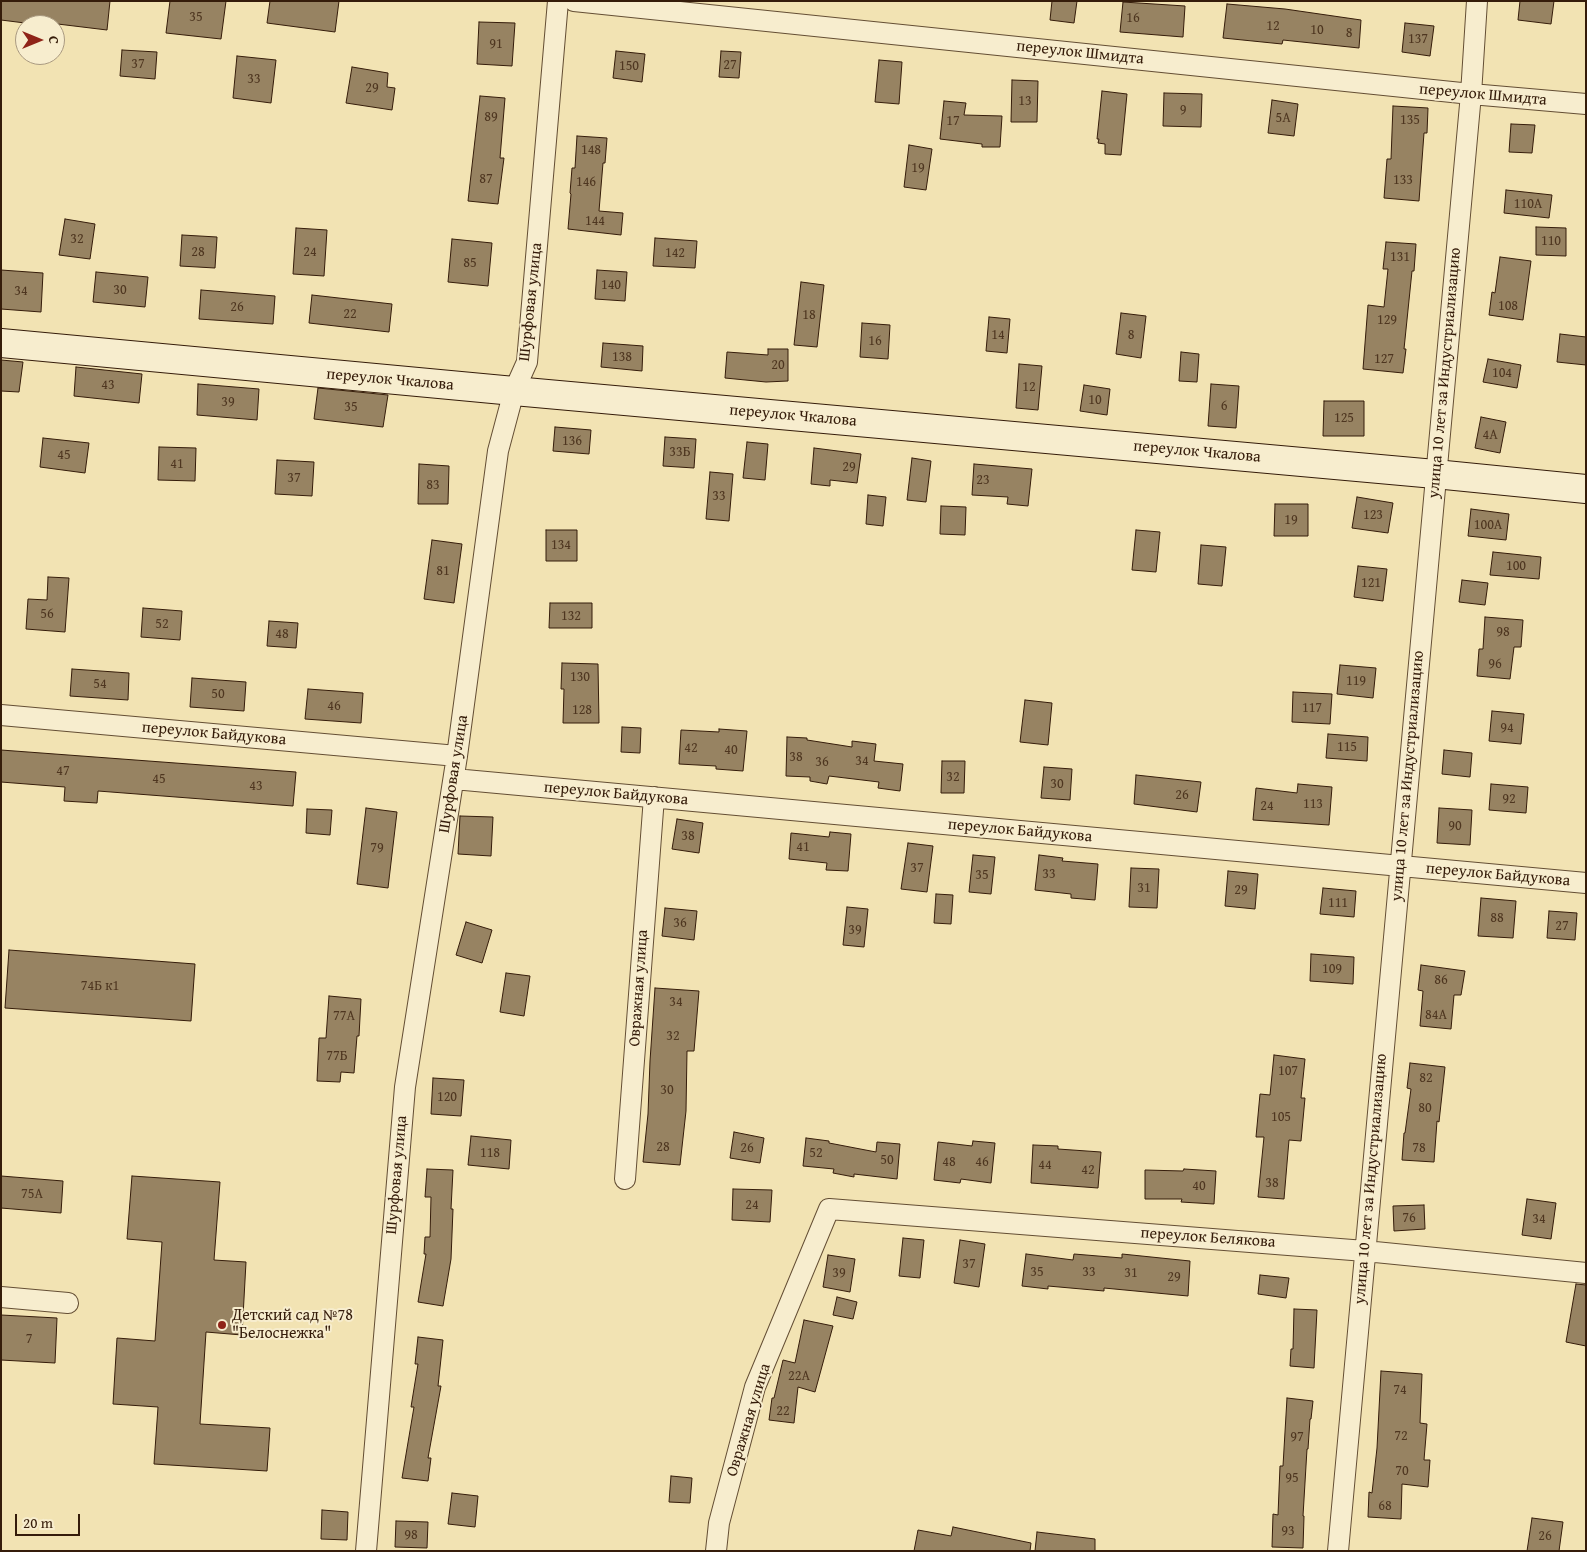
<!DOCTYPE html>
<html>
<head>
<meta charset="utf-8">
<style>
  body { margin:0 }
  #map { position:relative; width:1587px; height:1552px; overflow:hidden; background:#f2e3b3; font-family:"Gentium Book Plus",serif }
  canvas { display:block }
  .frame { position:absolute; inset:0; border:2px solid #351c0a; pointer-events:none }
  .north { position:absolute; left:15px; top:15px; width:50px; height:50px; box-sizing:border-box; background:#f7edce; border:1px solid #a99980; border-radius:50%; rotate:90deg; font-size:14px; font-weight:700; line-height:20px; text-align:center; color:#351c0a }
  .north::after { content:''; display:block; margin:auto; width:18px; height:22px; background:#8f2418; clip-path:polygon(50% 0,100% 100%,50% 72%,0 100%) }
  .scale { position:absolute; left:15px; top:1514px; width:65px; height:22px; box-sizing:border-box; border:2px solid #351c0a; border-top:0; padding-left:6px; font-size:15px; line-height:18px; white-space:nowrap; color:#351c0a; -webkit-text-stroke:4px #f7edce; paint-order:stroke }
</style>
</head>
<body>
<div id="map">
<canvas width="1587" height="1552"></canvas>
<div class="frame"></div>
<div class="north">С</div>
<div class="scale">20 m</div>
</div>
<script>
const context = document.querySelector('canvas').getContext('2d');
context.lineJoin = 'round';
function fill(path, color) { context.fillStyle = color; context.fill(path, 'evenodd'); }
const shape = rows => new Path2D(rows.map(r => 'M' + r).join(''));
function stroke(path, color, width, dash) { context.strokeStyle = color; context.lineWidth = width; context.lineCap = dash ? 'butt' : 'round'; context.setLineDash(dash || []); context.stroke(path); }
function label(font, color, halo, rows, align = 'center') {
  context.font = font + ' "Gentium Book Plus",serif'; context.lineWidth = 4; context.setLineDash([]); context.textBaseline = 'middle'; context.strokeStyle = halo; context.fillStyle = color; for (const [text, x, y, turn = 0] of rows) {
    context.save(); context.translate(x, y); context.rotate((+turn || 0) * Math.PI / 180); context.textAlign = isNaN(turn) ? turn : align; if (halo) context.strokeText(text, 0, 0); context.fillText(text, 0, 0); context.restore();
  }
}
const building = shape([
  [1,1,110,1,107,30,33,21,33,24,1,20,1,1],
  [170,1,226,1,221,39,166,33,170,1],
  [270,1,339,1,335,32,267,23,270,1],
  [1052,1,1077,1,1074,23,1050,20,1052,1],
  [1520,1,1554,1,1551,24,1518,20,1520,1],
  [1123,2,1185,6,1183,37,1120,32,1123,2],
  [1227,4,1285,9,1361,20,1359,48,1283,40,1282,44,1223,38,1227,4],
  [479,22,515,23,512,66,477,64,479,22],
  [1405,23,1434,26,1430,56,1402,52,1405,23],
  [122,50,157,52,155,79,120,76,122,50],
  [616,51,645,54,642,82,613,78,616,51],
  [721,51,741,52,739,78,719,77,721,51],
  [237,56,276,60,271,103,233,98,237,56],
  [879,60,902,62,899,104,875,102,879,60],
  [352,67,388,73,387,87,395,88,392,110,346,103,352,67],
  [1012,80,1038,81,1037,122,1011,122,1012,80],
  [1102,91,1127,94,1121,155,1105,154,1105,144,1098,143,1099,139,1097,139,1102,91],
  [1164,93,1202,94,1201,127,1163,126,1164,93],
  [480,96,505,98,500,158,504,158,498,204,468,201,480,96],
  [1272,100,1298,104,1294,136,1268,133,1272,100],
  [944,101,966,103,964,115,1002,116,1000,147,982,147,982,144,940,139,944,101],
  [1393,106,1428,108,1427,133,1424,133,1419,201,1384,198,1387,159,1391,159,1393,106],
  [1511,124,1535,125,1532,153,1509,152,1511,124],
  [577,136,607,138,605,163,603,163,599,211,623,213,621,235,568,229,571,194,570,193,572,168,575,168,577,136],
  [909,145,932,149,926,190,904,187,909,145],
  [1506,190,1552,195,1549,218,1504,213,1506,190],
  [65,219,95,224,90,259,59,255,65,219],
  [1536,227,1566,228,1566,256,1536,255,1536,227],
  [296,228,327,230,324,276,293,274,296,228],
  [182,235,217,237,215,268,180,266,182,235],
  [655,238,697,241,695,268,653,266,655,238],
  [452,239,492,243,488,286,448,282,452,239],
  [1386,242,1416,244,1414,271,1412,271,1404,349,1406,349,1403,373,1363,369,1368,305,1384,307,1388,269,1383,269,1386,242],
  [1500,257,1531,261,1523,320,1489,315,1492,292,1495,293,1500,257],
  [1,270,43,273,41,312,1,309,1,270],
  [597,270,627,272,625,301,595,299,597,270],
  [96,272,148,277,145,307,93,302,96,272],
  [801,282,824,285,817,347,794,345,801,282],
  [201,290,275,296,273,324,199,319,201,290],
  [312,295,392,304,389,332,309,323,312,295],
  [1121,313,1146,316,1141,358,1116,354,1121,313],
  [989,317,1010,319,1007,353,986,351,989,317],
  [862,323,890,325,888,359,860,357,862,323],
  [1560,334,1586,337,1586,365,1557,362,1560,334],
  [603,343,643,346,642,371,601,367,603,343],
  [768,349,788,349,788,381,766,382,725,378,727,352,768,355,768,349],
  [1181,352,1199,354,1197,382,1179,381,1181,352],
  [1488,359,1521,365,1517,388,1483,382,1488,359],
  [1,360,23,362,19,392,1,391,1,360],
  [1019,364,1042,366,1038,410,1016,408,1019,364],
  [76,367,142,374,139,403,74,396,76,367],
  [198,384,259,389,257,420,197,415,198,384],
  [1211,384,1239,386,1236,428,1208,426,1211,384],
  [1084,385,1110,389,1107,415,1080,411,1084,385],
  [318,388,388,395,383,427,314,419,318,388],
  [1324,401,1364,401,1364,436,1323,436,1324,401],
  [1481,417,1506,422,1500,453,1475,448,1481,417],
  [555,427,591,430,589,454,553,451,555,427],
  [665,437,696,439,694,468,663,466,665,437],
  [43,438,89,443,85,473,40,467,43,438],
  [747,442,768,444,765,480,743,478,747,442],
  [159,447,196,448,195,481,158,480,159,447],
  [814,448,861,454,857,483,830,480,830,486,811,484,814,448],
  [912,458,931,461,926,502,907,500,912,458],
  [277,460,314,462,312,496,275,494,277,460],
  [419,464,449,466,448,504,418,504,419,464],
  [974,464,1032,469,1028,506,1007,504,1008,497,972,495,974,464],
  [710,472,733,474,729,521,706,519,710,472],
  [868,495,886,497,883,526,866,524,868,495],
  [1357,497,1393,503,1388,533,1352,528,1357,497],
  [1275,504,1308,504,1308,536,1274,536,1275,504],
  [941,506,966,507,965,535,940,534,941,506],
  [1471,509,1509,514,1506,540,1468,536,1471,509],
  [546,530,577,530,577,561,546,561,546,530],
  [1136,530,1160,532,1156,572,1132,570,1136,530],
  [432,540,462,544,454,603,424,599,432,540],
  [1201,545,1226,547,1222,586,1198,584,1201,545],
  [1493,552,1541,557,1539,579,1490,575,1493,552],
  [1358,566,1387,569,1383,601,1354,597,1358,566],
  [48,577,69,578,65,632,26,629,28,599,47,600,48,577],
  [1462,580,1488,583,1485,605,1459,602,1462,580],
  [550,603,592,603,592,628,549,628,550,603],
  [143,608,182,611,180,640,141,637,143,608],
  [1485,617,1523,620,1521,647,1514,647,1510,679,1477,676,1479,649,1483,649,1485,617],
  [269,621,298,623,296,648,267,646,269,621],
  [562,663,598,664,599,723,563,723,564,689,561,689,562,663],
  [1340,665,1376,668,1373,698,1337,694,1340,665],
  [72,669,129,673,128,700,70,696,72,669],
  [192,678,246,682,244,711,190,707,192,678],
  [308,689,363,693,361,723,305,719,308,689],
  [1293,692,1332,694,1330,724,1292,722,1293,692],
  [1025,700,1052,703,1048,745,1020,742,1025,700],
  [1492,711,1524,714,1521,744,1489,741,1492,711],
  [622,727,641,728,640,753,621,752,622,727],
  [719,729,747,731,743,771,716,769,716,766,679,764,681,730,719,732,719,729],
  [1328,734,1368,737,1367,761,1326,758,1328,734],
  [787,737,807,738,807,740,852,747,852,741,876,744,874,761,903,764,900,791,878,788,879,782,829,776,827,784,810,781,810,777,786,776,787,737],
  [1,750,296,772,293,806,98,791,97,803,64,801,65,787,1,782,1,750],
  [1444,750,1472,753,1470,777,1442,774,1444,750],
  [942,761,965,761,964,793,941,793,942,761],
  [1044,767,1072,769,1070,800,1041,798,1044,767],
  [1136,775,1201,782,1197,812,1134,804,1136,775],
  [1298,784,1332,787,1329,825,1253,820,1256,788,1297,793,1298,784],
  [1491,784,1528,787,1526,813,1489,810,1491,784],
  [366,808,397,812,388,888,357,884,366,808],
  [1439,808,1472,810,1470,845,1437,843,1439,808],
  [307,809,332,810,330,835,306,833,307,809],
  [460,816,493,817,491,856,458,854,460,816],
  [677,819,703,823,699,853,672,849,677,819],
  [830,832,851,834,848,871,826,870,827,863,789,859,791,833,829,837,830,832],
  [908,843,933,846,927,892,901,889,908,843],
  [973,855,995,857,991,894,969,892,973,855],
  [1039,855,1063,858,1062,861,1098,864,1095,900,1071,898,1071,894,1035,890,1039,855],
  [1131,868,1159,869,1157,908,1129,907,1131,868],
  [1228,871,1258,874,1255,909,1225,906,1228,871],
  [1323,888,1356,891,1354,917,1320,914,1323,888],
  [936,894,953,895,951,924,934,923,936,894],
  [1481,898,1516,901,1513,938,1478,936,1481,898],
  [847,907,868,909,864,947,843,945,847,907],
  [665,908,697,911,694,940,662,936,665,908],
  [1549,911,1577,913,1575,940,1547,938,1549,911],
  [466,922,492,930,482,963,456,955,466,922],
  [9,950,195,964,191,1021,5,1008,9,950],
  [1311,954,1354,957,1353,984,1310,981,1311,954],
  [1421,965,1465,971,1461,995,1454,995,1451,1029,1420,1026,1423,991,1418,990,1421,965],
  [506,973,530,976,524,1016,500,1012,506,973],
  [655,988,699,991,694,1051,687,1051,686,1111,680,1165,643,1162,648,1114,650,1061,655,988],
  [329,996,361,999,359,1036,357,1036,354,1073,341,1072,340,1082,317,1081,319,1038,326,1038,329,996],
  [1274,1055,1305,1059,1301,1098,1305,1098,1301,1141,1289,1140,1284,1199,1258,1197,1264,1137,1256,1137,1260,1094,1270,1095,1274,1055],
  [1410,1063,1445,1067,1439,1122,1437,1121,1434,1162,1402,1160,1404,1133,1405,1133,1411,1089,1407,1088,1410,1063],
  [433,1078,464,1080,461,1116,431,1114,433,1078],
  [734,1132,764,1138,760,1163,730,1158,734,1132],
  [471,1136,511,1140,509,1169,468,1165,471,1136],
  [806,1138,829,1141,829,1143,876,1152,877,1142,900,1144,897,1179,854,1174,854,1177,833,1173,834,1169,803,1166,806,1138],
  [973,1141,995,1143,991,1183,961,1179,960,1183,934,1180,938,1142,972,1146,973,1141],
  [1033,1145,1058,1146,1058,1149,1101,1152,1098,1188,1031,1183,1033,1145],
  [427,1169,453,1170,451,1209,453,1209,451,1259,443,1306,418,1302,426,1254,424,1254,425,1237,430,1237,431,1197,425,1197,427,1169],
  [1184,1169,1216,1171,1214,1204,1181,1202,1182,1199,1145,1199,1145,1170,1183,1171,1184,1169],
  [1,1176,63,1181,61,1213,1,1208,1,1176],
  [132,1176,220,1182,214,1260,246,1262,242,1335,206,1332,200,1424,270,1428,267,1471,154,1464,158,1407,113,1404,117,1338,155,1341,162,1242,127,1239,132,1176],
  [733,1189,772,1190,770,1222,732,1220,733,1189],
  [1527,1199,1556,1203,1551,1239,1522,1235,1527,1199],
  [1424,1205,1425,1229,1394,1231,1393,1206,1424,1205],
  [903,1238,924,1240,920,1278,899,1276,903,1238],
  [960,1240,985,1244,979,1287,954,1283,960,1240],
  [1026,1254,1073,1260,1074,1254,1122,1258,1122,1254,1190,1261,1188,1296,1104,1288,1104,1291,1048,1286,1048,1289,1022,1286,1026,1254],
  [828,1255,855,1259,850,1292,823,1287,828,1255],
  [1260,1275,1289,1278,1286,1298,1258,1294,1260,1275],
  [1576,1284,1586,1285,1586,1346,1566,1342,1576,1284],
  [837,1297,857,1302,853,1319,833,1315,837,1297],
  [1294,1309,1317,1310,1314,1368,1290,1366,1291,1349,1293,1349,1294,1309],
  [1,1315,57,1318,55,1363,1,1360,1,1315],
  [804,1320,833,1326,815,1392,798,1387,794,1423,769,1420,772,1398,774,1398,783,1360,795,1363,804,1320],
  [418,1337,443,1340,438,1386,441,1386,428,1458,431,1458,428,1481,402,1478,414,1407,411,1407,418,1364,415,1364,418,1337],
  [1381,1371,1422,1374,1420,1423,1427,1424,1424,1460,1430,1460,1428,1487,1402,1484,1401,1519,1368,1517,1369,1492,1372,1493,1377,1448,1381,1371],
  [1287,1398,1313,1401,1311,1419,1310,1419,1308,1449,1307,1449,1303,1516,1304,1516,1303,1548,1272,1547,1273,1514,1278,1515,1280,1466,1283,1466,1287,1398],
  [671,1476,692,1478,690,1503,669,1502,671,1476],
  [452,1493,478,1496,475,1527,448,1524,452,1493],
  [322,1510,348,1512,347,1540,321,1539,322,1510],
  [1532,1518,1563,1522,1559,1551,1527,1551,1532,1518],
  [396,1521,428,1522,427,1548,395,1547,396,1521],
  [953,1527,1031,1543,1030,1551,914,1551,918,1530,951,1536,953,1527],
  [1037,1532,1095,1539,1095,1551,1035,1551,1037,1532]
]);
fill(building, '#978362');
stroke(building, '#351c0a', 1);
const street = shape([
  [574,1,1471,94,1586,104],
  [1,715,457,756],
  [454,779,1586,883],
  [625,1179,654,797],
  [1,1297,68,1303],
  [366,1551,405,1087,457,756,498,451,514,391,527,362,558,1],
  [716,1551,719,1523,755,1387,829,1209,1365,1251,1586,1273],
  [1338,1551,1471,94,1477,1]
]);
const secondary = shape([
  [1,343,514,391,1435,474,1586,489]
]);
stroke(street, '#644e34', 22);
stroke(secondary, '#351c0a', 30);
stroke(street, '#f7edce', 20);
stroke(secondary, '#f7edce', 28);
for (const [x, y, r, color] of [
  [222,1325,5,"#8f2418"]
]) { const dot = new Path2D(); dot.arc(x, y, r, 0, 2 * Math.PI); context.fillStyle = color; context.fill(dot); stroke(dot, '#f7edce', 2); }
label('14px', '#4e3620', null, [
  ["35",196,17],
  ["16",1133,18],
  ["12",1273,26],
  ["10",1317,30],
  ["8",1349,33],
  ["137",1418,39],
  ["91",496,44],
  ["37",138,64],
  ["27",730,65],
  ["150",629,66],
  ["33",254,79],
  ["29",372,88],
  ["13",1025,101],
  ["9",1183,110],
  ["89",491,117],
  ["5А",1283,118],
  ["135",1410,120],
  ["17",953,121],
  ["148",591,150],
  ["19",918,168],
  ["87",486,179],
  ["133",1403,180],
  ["146",586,182],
  ["110А",1528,204],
  ["144",595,221],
  ["32",77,239],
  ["110",1551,241],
  ["28",198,252],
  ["24",310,252],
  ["142",675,253],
  ["131",1400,257],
  ["85",470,263],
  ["140",611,285],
  ["30",120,290],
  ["34",21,291],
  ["108",1508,306],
  ["26",237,307],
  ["22",350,314],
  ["18",809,315],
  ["129",1387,320],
  ["14",998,335],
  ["8",1131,335],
  ["16",875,341],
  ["138",622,357],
  ["127",1384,359],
  ["20",778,365],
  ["104",1502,373],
  ["43",108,385],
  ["12",1029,387],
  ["10",1095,400],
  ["39",228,402],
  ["6",1224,406],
  ["35",351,407],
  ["125",1344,418],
  ["4А",1490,435],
  ["136",572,441],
  ["33Б",680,452],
  ["45",64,455],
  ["41",177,464],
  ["29",849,467],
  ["37",294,478],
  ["23",983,480],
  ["83",433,485],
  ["33",719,496],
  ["123",1373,515],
  ["19",1291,520],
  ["100А",1488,525],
  ["134",561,545],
  ["100",1516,566],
  ["81",443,571],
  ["121",1371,583],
  ["56",47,614],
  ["132",571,616],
  ["52",162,624],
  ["98",1503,632],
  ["48",282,634],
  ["96",1495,664],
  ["130",580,677],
  ["119",1356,681],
  ["54",100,684],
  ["50",218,694],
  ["46",334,706],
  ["117",1312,708],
  ["128",582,710],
  ["94",1507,728],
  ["115",1347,747],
  ["42",691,748],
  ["40",731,750],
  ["38",796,757],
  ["34",862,761],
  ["36",822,762],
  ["47",63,771],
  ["32",953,777],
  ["45",159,779],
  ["30",1057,784],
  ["43",256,786],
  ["26",1182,795],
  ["92",1509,799],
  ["113",1313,804],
  ["24",1267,806],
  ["90",1455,826],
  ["38",688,836],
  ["41",803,847],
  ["79",377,848],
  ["37",917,868],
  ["33",1049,874],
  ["35",982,875],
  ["31",1144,888],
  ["29",1241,890],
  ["111",1338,903],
  ["88",1497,918],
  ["36",680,923],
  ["27",1562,926],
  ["39",855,930],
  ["109",1332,969],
  ["86",1441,980],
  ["74Б к1",100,986],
  ["34",676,1002],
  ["84А",1436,1015],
  ["77А",344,1016],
  ["32",673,1036],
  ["77Б",337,1056],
  ["107",1288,1071],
  ["82",1426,1078],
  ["30",667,1090],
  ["120",447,1097],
  ["80",1425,1108],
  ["105",1281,1117],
  ["28",663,1147],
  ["26",747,1148],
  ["78",1419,1148],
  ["118",490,1153],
  ["52",816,1153],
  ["50",887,1160],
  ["48",949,1162],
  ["46",982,1162],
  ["44",1045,1165],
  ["42",1088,1170],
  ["38",1272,1183],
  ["40",1199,1186],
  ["75А",32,1194],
  ["24",752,1205],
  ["76",1409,1218],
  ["34",1539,1219],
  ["37",969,1264],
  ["35",1037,1272],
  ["33",1089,1272],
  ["39",839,1273],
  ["31",1131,1273],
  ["29",1174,1277],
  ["7",29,1339],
  ["22А",799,1376],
  ["74",1400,1390],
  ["22",783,1411],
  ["72",1401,1436],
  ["97",1297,1437],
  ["70",1402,1471],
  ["95",1292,1478],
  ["68",1385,1506],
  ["93",1288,1531],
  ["98",411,1535],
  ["26",1545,1536]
]);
label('16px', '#351c0a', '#f7edce', [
  ["переулок Шмидта",1080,53,6],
  ["переулок Шмидта",1483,95,5],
  ["Шурфовая улица",531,302,-84],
  ["улица 10 лет за Индустриализацию",1445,373,-85],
  ["переулок Чкалова",390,380,5],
  ["переулок Чкалова",793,416,5],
  ["переулок Чкалова",1197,452,5],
  ["переулок Байдукова",214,734,5],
  ["Шурфовая улица",454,774,-81],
  ["улица 10 лет за Индустриализацию",1408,776,-85],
  ["переулок Байдукова",616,794,5],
  ["переулок Байдукова",1020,831,5],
  ["переулок Байдукова",1498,875,5],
  ["Овражная улица",639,988,-86],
  ["Шурфовая улица",397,1175,-85],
  ["улица 10 лет за Индустриализацию",1371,1179,-85],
  ["переулок Белякова",1208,1238,4],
  ["Овражная улица",749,1420,-73]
]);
label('16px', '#351c0a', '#f7edce', [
  ["Детский сад №78",232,1316],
  ["\"Белоснежка\"",232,1334]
], 'left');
</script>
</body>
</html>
